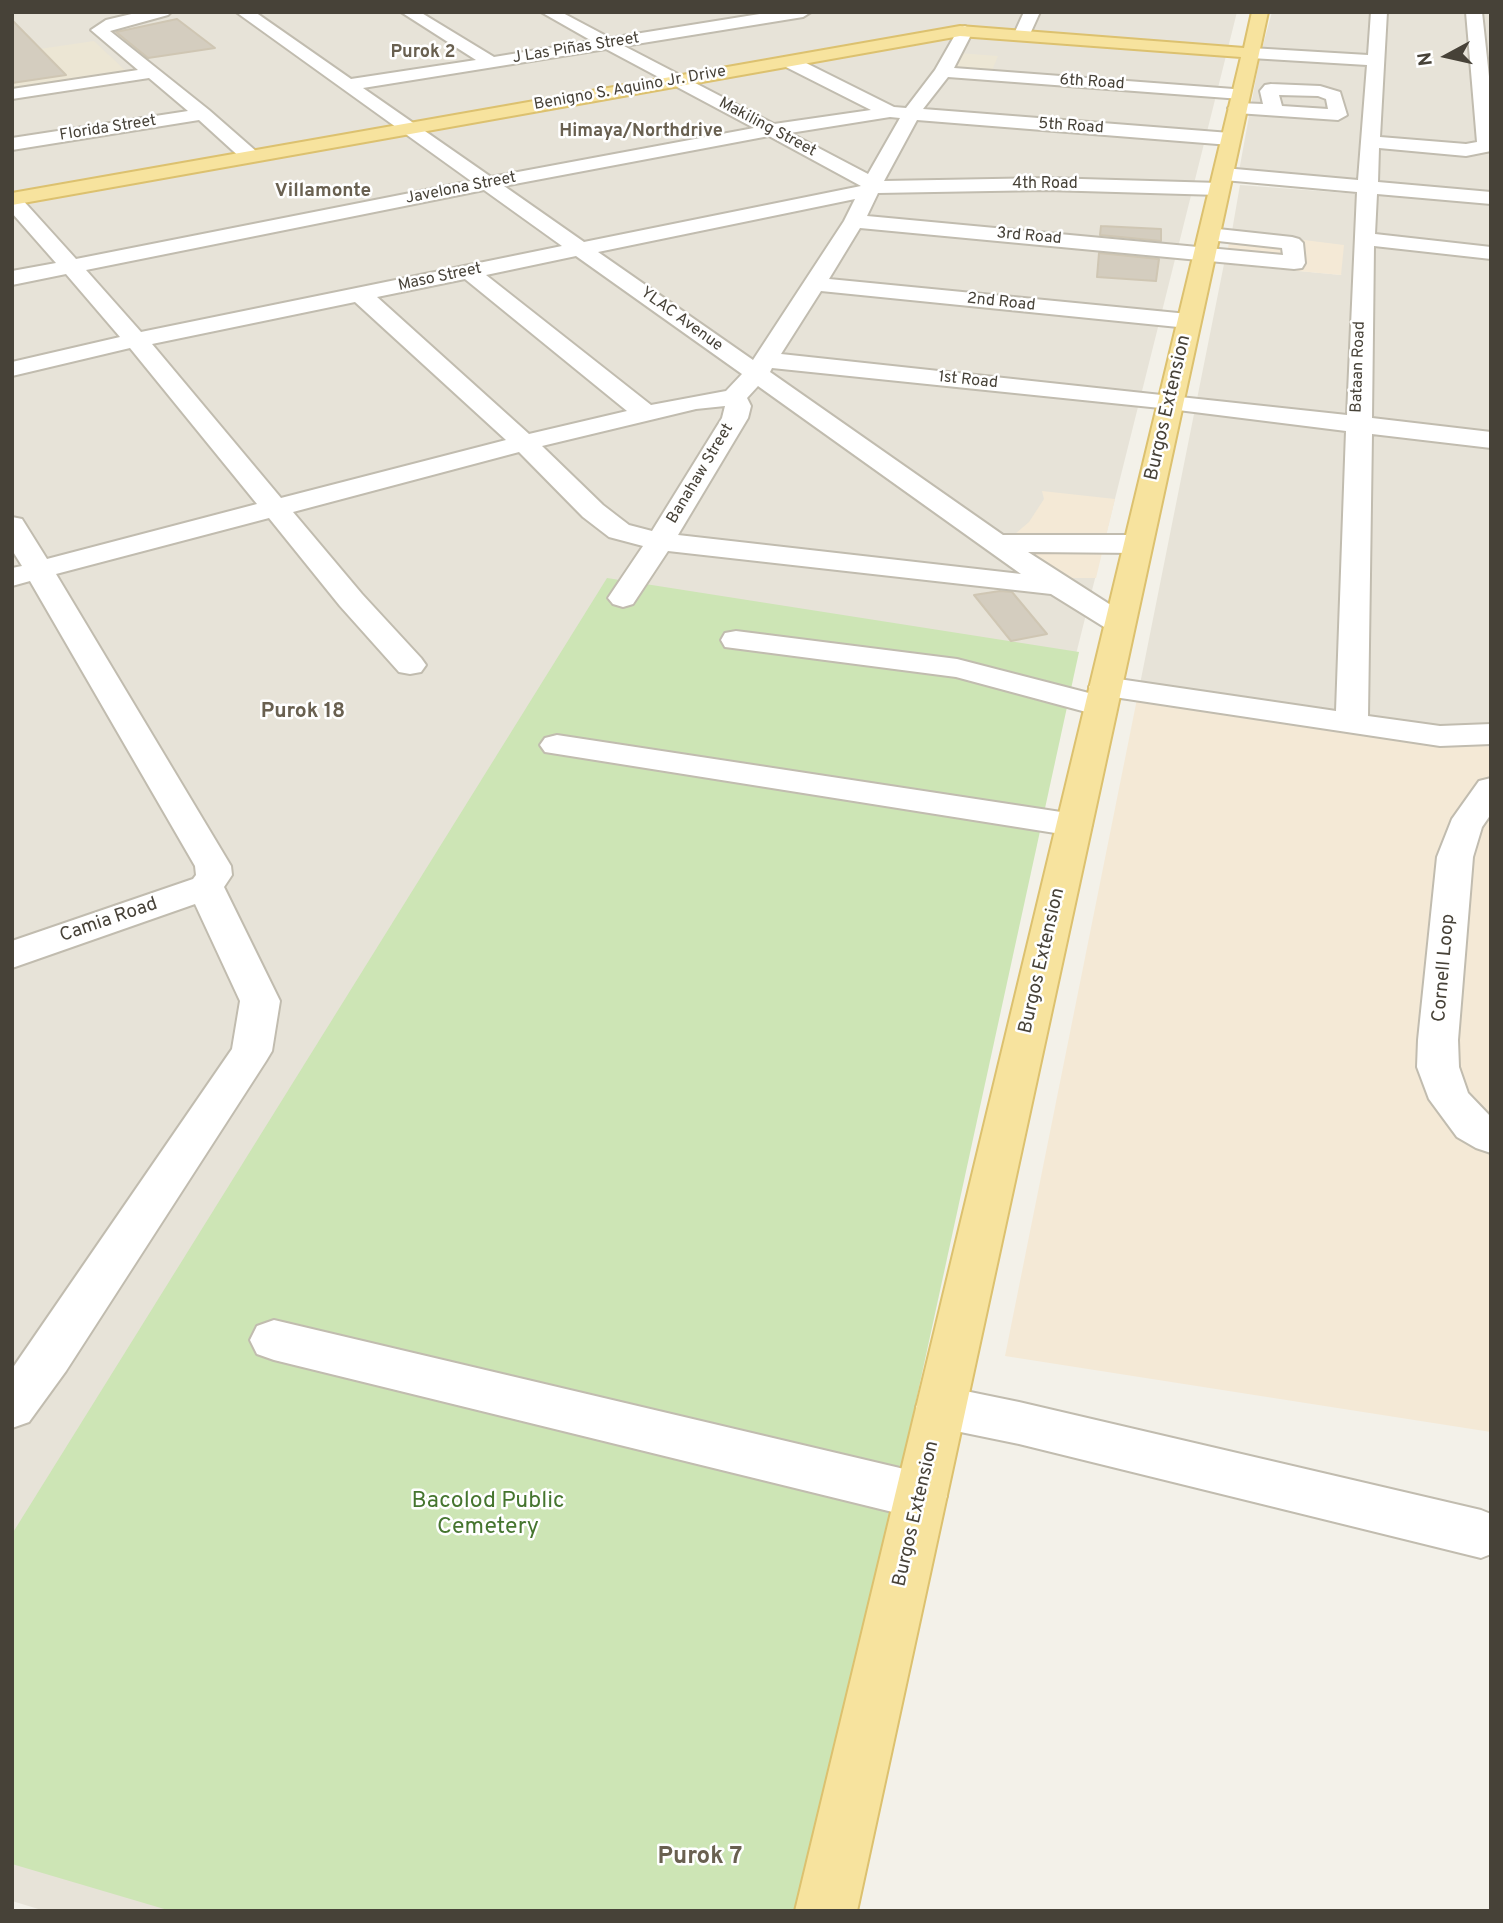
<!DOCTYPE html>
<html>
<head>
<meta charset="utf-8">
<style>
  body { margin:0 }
  #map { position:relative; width:1503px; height:1923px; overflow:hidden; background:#f3f1e9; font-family:Overpass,sans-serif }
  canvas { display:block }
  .frame { position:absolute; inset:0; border:14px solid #474238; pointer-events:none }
  .north { position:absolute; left:1412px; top:21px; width:70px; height:70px; -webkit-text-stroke:5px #fff; paint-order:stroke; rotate:262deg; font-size:19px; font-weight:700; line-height:28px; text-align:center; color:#474238 }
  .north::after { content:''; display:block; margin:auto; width:24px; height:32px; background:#474238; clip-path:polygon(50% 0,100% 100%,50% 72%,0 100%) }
</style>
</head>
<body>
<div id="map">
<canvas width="1503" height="1923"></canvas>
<div class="frame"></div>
<div class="north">N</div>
</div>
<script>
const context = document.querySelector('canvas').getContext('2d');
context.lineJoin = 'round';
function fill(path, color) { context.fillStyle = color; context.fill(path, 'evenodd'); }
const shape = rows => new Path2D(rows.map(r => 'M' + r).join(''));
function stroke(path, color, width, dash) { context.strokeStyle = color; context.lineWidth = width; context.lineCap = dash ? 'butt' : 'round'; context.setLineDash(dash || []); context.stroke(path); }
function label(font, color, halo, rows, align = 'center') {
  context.font = font + ' Overpass,sans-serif'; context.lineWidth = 5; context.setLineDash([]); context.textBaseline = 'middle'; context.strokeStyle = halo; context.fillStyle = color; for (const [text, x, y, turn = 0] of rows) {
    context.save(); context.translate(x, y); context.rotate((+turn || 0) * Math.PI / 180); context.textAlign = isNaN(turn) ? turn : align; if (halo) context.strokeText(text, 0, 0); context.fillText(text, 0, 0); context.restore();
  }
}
fill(shape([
  [12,12,1237,12,761,1911,45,1911,12,1901],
  [1272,12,1491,12,1491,192,1239,171,1260,56],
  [1240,185,1491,204,1491,747,1138,694,1224,264,1342,275,1232,231]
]), '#e7e3d8');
fill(shape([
  [1232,231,1344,245,1341,275,1224,264],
  [1042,491,1115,499,1096,578,1063,578,1009,539,1029,522,1044,499],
  [1138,694,1491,747,1491,1432,1005,1356]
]), '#f4e9d6');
fill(shape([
  [94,41,126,71,12,89,12,53],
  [958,53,998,56,991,73,950,71]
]), '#ece6d4');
fill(shape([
  [607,578,1079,652,805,1911,171,1911,12,1864,12,1534]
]), '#cde5b5');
const building = shape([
  [177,19,215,48,148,58,116,32,177,19],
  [12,20,66,75,12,83,12,20],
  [1101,226,1161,229,1161,241,1100,235,1101,226],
  [1099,253,1159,259,1156,281,1097,277,1099,253],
  [1000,591,1012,592,1047,634,1011,641,974,595,1000,591]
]);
fill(building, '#d4cdbf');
stroke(building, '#cfc6b3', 2);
const minor = shape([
  [140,12,171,12,168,15,110,31,209,110,257,152,259,156,257,160,243,160,199,120,12,150,12,138,188,111,149,78,12,99,12,89,138,70,91,30,106,20,140,12],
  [236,12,255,12,351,79,476,60,401,12,420,12,494,57,592,41,541,12,561,12,610,38,772,12,811,12,803,17,624,46,774,124,871,110,784,66,782,62,784,58,796,58,894,107,906,108,935,70,959,28,965,26,973,31,954,68,1247,90,1250,94,1247,98,1241,99,948,77,923,109,1230,133,1239,139,1230,145,917,120,884,181,1047,178,1219,183,1226,185,1229,189,1226,193,1219,195,1047,190,878,193,867,216,1283,255,1282,248,1209,240,1202,238,1199,234,1202,230,1209,228,1292,237,1299,239,1303,243,1305,263,1302,268,1294,269,860,228,829,279,1188,314,1196,316,1199,321,1196,326,1188,328,821,291,781,354,1347,415,1357,192,1224,180,1214,174,1224,168,1358,180,1367,65,1251,58,1243,53,1251,48,1368,55,1371,12,1387,12,1380,137,1466,144,1477,142,1466,12,1482,12,1491,95,1491,151,1466,156,1379,148,1378,182,1491,192,1491,204,1377,194,1375,234,1491,247,1491,259,1374,246,1372,418,1491,432,1491,448,1372,434,1368,716,1440,726,1491,724,1491,744,1440,746,1094,694,1089,687,1094,680,1105,677,1336,711,1346,431,1170,409,772,368,770,372,1003,535,1138,535,1148,538,1152,544,1148,550,1138,553,1028,552,1131,618,1135,624,1131,630,1120,633,1109,630,1051,594,668,551,633,604,623,607,613,604,608,598,643,546,609,537,583,517,519,452,293,512,362,594,421,658,426,665,421,672,410,674,399,672,340,606,269,518,56,574,231,866,232,875,224,887,280,1001,272,1051,266,1061,66,1371,29,1422,12,1428,12,1369,232,1049,240,1001,195,904,12,968,12,941,193,879,196,875,195,866,30,581,12,586,12,568,22,566,12,550,12,517,22,519,47,559,257,504,130,348,12,376,12,362,120,337,66,274,12,285,12,271,56,263,12,213,12,194,19,196,76,259,471,181,236,12],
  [606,49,754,128,491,177,363,88,606,49],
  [890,117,900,118,868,174,790,133,890,117],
  [769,136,861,186,584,242,504,186,769,136],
  [484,190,562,246,141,332,86,270,484,190],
  [855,199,844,221,753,360,598,252,855,199],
  [576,256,742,374,726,391,651,405,486,275,576,256],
  [465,279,627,411,529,434,377,297,465,279],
  [355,302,506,440,281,498,152,344,355,302],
  [758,386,1021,574,678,535,748,418,751,406,747,398,758,386],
  [725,406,722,418,652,531,629,525,603,505,542,446,696,409,725,406],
  [1024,12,1040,12,1030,34,1022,39,1014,34,1024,12],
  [1271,84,1320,86,1340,92,1347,115,1338,120,1237,113,1228,108,1237,103,1263,104,1260,91,1265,85,1271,84],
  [1279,95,1318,96,1326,99,1328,109,1282,106,1279,95],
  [736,631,957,659,1112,699,1117,706,1112,713,1101,716,956,677,725,647,721,640,725,633,736,631],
  [557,735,1074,814,1086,817,1092,825,1086,833,1074,836,545,752,540,745,545,738,557,735],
  [1491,778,1491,814,1482,827,1473,857,1458,1040,1459,1067,1468,1093,1491,1117,1491,1153,1476,1148,1457,1137,1429,1099,1417,1067,1418,1040,1437,857,1452,819,1479,781,1491,778],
  [274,1320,921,1473,939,1480,947,1496,939,1512,921,1519,274,1360,257,1354,250,1340,257,1326,274,1320],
  [941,1386,1019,1402,1481,1510,1491,1514,1491,1554,1481,1558,1019,1444,941,1428,924,1422,916,1407,924,1392,941,1386]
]);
const major = shape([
  [1252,12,1268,12,857,1911,795,1911,1241,57,960,36,12,205,12,193,960,26,1244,48,1252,12]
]);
stroke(minor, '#c1bcaf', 4);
stroke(major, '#dcc16f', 4);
fill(minor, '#fff');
fill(major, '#f7e39e');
label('16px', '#474238', '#fff', [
  ["J Las Piñas Street",576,49,-9],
  ["6th Road",1092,83,4],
  ["Benigno S. Aquino Jr. Drive",630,89,-10],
  ["5th Road",1071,127,4],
  ["Makiling Street",767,128,28],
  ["Florida Street",108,129,-9],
  ["4th Road",1045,185],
  ["Javelona Street",461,189,-11],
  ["3rd Road",1029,237,5],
  ["Maso Street",440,278,-12],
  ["2nd Road",1001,303,6],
  ["YLAC Avenue",681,320,36],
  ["Bataan Road",1359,367,-88],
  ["1st Road",968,381,6],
  ["Banahaw Street",701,474,-59]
]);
label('bold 18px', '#696050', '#fff', [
  ["Purok 2",423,53],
  ["Himaya/Northdrive",641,132]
]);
label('bold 19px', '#696050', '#fff', [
  ["Villamonte",323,192]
]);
label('19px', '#474238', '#fff', [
  ["Burgos Extension",1169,408,-77],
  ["Camia Road",109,921,-19],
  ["Burgos Extension",1043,961,-77],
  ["Cornell Loop",1445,968,-85],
  ["Burgos Extension",917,1514,-77]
]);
label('bold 21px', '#696050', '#fff', [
  ["Purok 18",303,713]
]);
label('23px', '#45752f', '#fff', [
  ["Bacolod Public",488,1502],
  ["Cemetery",488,1528]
]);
label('bold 24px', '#696050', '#fff', [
  ["Purok 7",700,1858]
]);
</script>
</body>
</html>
